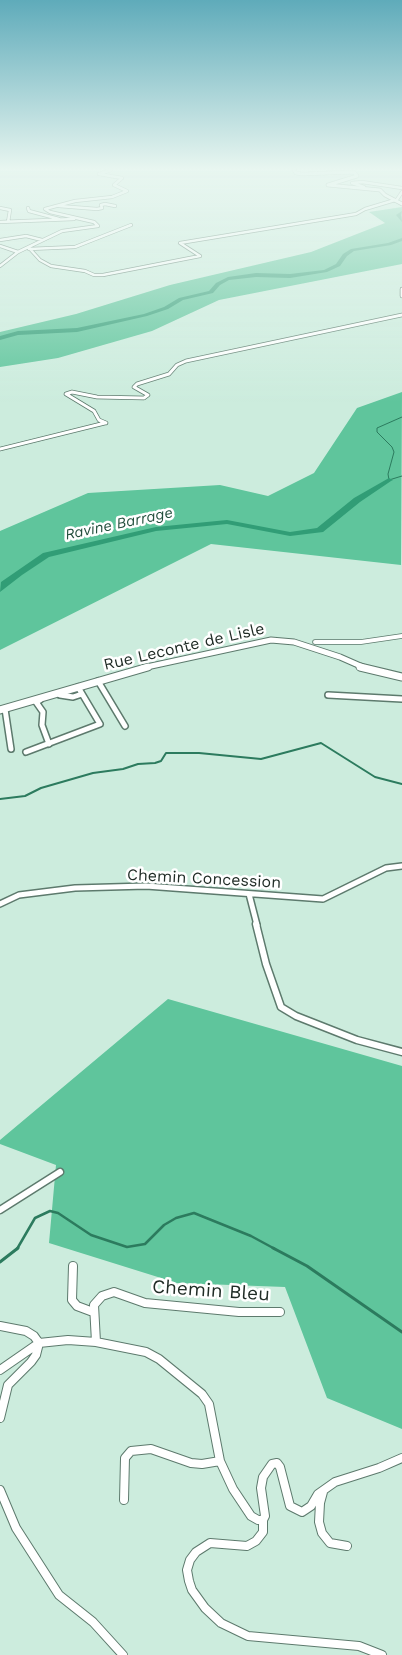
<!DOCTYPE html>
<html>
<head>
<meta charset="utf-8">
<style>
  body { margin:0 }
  canvas { display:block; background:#ccecdd }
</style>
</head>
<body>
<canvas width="402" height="1655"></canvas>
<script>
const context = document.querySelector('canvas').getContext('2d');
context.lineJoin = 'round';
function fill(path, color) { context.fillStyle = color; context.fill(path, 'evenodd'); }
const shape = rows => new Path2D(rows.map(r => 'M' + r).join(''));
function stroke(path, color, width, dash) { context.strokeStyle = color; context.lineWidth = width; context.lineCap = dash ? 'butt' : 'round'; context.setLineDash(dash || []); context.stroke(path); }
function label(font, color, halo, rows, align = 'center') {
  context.font = font + ' "Work Sans",sans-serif'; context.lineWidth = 5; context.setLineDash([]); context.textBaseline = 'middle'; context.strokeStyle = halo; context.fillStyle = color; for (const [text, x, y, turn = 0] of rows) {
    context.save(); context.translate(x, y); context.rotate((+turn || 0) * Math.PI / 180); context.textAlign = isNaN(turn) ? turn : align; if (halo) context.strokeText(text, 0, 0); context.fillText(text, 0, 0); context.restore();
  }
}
fill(shape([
  [402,207,402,264,219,300,152,331,58,358,0,367,0,332,76,314,170,285,311,252,385,223,369,212],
  [402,392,401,565,211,544,0,650,0,531,88,493,220,485,268,496,314,473,357,408],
  [168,999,402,1066,402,1429,327,1398,285,1287,177,1283,49,1243,56,1165,0,1144,0,1140]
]), '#5fc59c');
stroke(shape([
  [402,417,377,428,377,432,392,447,394,452,388,474,389,480,402,476]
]), '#2c7b5e', 1);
stroke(shape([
  [0,799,25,796,41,788,93,773,123,769,138,764,155,763,161,761,166,753,199,753,261,759,321,743,375,777,402,784]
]), '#2c7b5e', 2);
stroke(shape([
  [17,1249,35,1218,50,1211,58,1213,91,1235,127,1247,145,1244,164,1225,176,1218,194,1213,251,1236,275,1249]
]), '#2c7b5e', 2.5);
stroke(shape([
  [273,1248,307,1266,402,1332],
  [0,1262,18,1248]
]), '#2c7b5e', 3);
fill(shape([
  [402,211,401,215,402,222,396,215,402,211],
  [402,238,402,241,391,245,354,251,347,256,340,266,327,272,290,278,256,277,229,280,220,285,213,293,183,300,168,309,147,316,77,332,18,335,0,340,0,336,18,331,77,328,144,314,164,307,179,298,209,291,216,283,228,277,256,273,290,274,324,270,336,264,343,254,351,249,388,243,402,238],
  [389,478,393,480,391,481,360,502,323,532,290,536,227,524,156,531,49,557,22,575,0,592,1,582,43,553,156,527,227,520,290,532,317,528,354,498,389,478]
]), '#319d76');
const streetFar5 = shape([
  [364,187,352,183,362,182,402,188],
  [396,201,402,192],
  [59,206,97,209,102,208,101,205,105,204,115,206],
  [0,208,10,210,8,222],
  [28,208,29,211,59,219],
  [0,222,74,219],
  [0,240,26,236,42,240],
  [0,246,18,252],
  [29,249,75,247,131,225],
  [30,249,40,260,51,266,85,271,94,275,103,275,200,256,180,243,356,214,365,209,395,200],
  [0,266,18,252,62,231,98,226,94,222,50,212,45,209,75,201,112,197,127,191,114,185,122,178,99,174,111,170]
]);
const streetFar4 = shape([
  [106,423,99,420,94,411,66,394,72,392,97,397,144,398,148,395,134,387,137,384,169,374,177,365,186,361,402,315],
  [0,449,105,423]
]);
const streetFar3 = shape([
  [315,642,361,642,402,636]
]);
const streetFar2 = shape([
  [98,681,125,726],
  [60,695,73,697,82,694],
  [328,695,402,699],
  [40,700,36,702,43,712,42,725,49,744],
  [5,709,11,749],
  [26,752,100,724,78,687],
  [249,894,257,925],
  [0,904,19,895,75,888,146,886,323,899,386,868,402,866]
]);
const streetFar1 = shape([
  [256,924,266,964,281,1007,296,1016,357,1040,402,1052],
  [0,1210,60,1172]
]);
const street = shape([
  [73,1266,72,1300,77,1306,93,1312],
  [0,1326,26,1331,34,1336,39,1343,36,1355,31,1362,8,1385,0,1418],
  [96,1342,94,1305,102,1296,114,1292,145,1303,239,1312,280,1312],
  [0,1370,39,1343,68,1340,96,1342,146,1352,159,1359,202,1394,209,1404,220,1461,233,1489,251,1516,258,1520,263,1520,265,1516,261,1488,263,1477,272,1464,277,1463,280,1467,290,1506,302,1512,311,1506,318,1494,335,1482,379,1468,402,1458],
  [0,1490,16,1528,59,1595,93,1622,123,1655],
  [323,1492,320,1503,319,1522,322,1533,330,1543,347,1546],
  [124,1500,125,1458,131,1451,151,1449,191,1463,202,1464,220,1461],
  [263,1520,263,1532,256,1541,247,1546,210,1543,196,1552,190,1560,187,1570,189,1581,192,1590,205,1608,221,1623,248,1636,359,1646,382,1655]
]);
const secondaryFar2 = shape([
  [294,170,296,173,302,174,354,172,357,176,328,185,380,190,385,195,402,204],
  [402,289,402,296]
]);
const secondaryFar1 = shape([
  [142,668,271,640,294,642,340,657,365,668]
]);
const secondary = shape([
  [360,667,402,677],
  [0,710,148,667]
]);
stroke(streetFar5, '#5d7a6d', 4);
stroke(streetFar4, '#5d7a6d', 4.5);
stroke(streetFar3, '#5d7a6d', 5.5);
stroke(streetFar2, '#5d7a6d', 8);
stroke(streetFar1, '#5d7a6d', 9);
stroke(street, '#5d7a6d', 10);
stroke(secondaryFar2, '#5d7a6d', 4.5);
stroke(secondaryFar1, '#5d7a6d', 7);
stroke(secondary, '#5d7a6d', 9);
stroke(streetFar5, '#fff', 2.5);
stroke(streetFar4, '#fff', 3);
stroke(streetFar3, '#fff', 4);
stroke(streetFar2, '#fff', 5);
stroke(streetFar1, '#fff', 6);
stroke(street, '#fff', 8);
stroke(secondaryFar2, '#fff', 3);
stroke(secondaryFar1, '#fff', 5);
stroke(secondary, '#fff', 7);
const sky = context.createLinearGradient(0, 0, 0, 402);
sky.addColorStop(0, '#5fabba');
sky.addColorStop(0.42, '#e8f6f0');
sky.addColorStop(1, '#e8f6f000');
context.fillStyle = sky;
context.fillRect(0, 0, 402, 402);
label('italic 15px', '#234f3d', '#fff', [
  ["Ravine Barrage",119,524,-12]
]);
label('16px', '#202c26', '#fff', [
  ["Rue Leconte de Lisle",184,647,-13],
  ["Chemin Concession",204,879,3]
]);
label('19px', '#202c26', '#fff', [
  ["Chemin Bleu",211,1291,4]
]);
</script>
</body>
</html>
